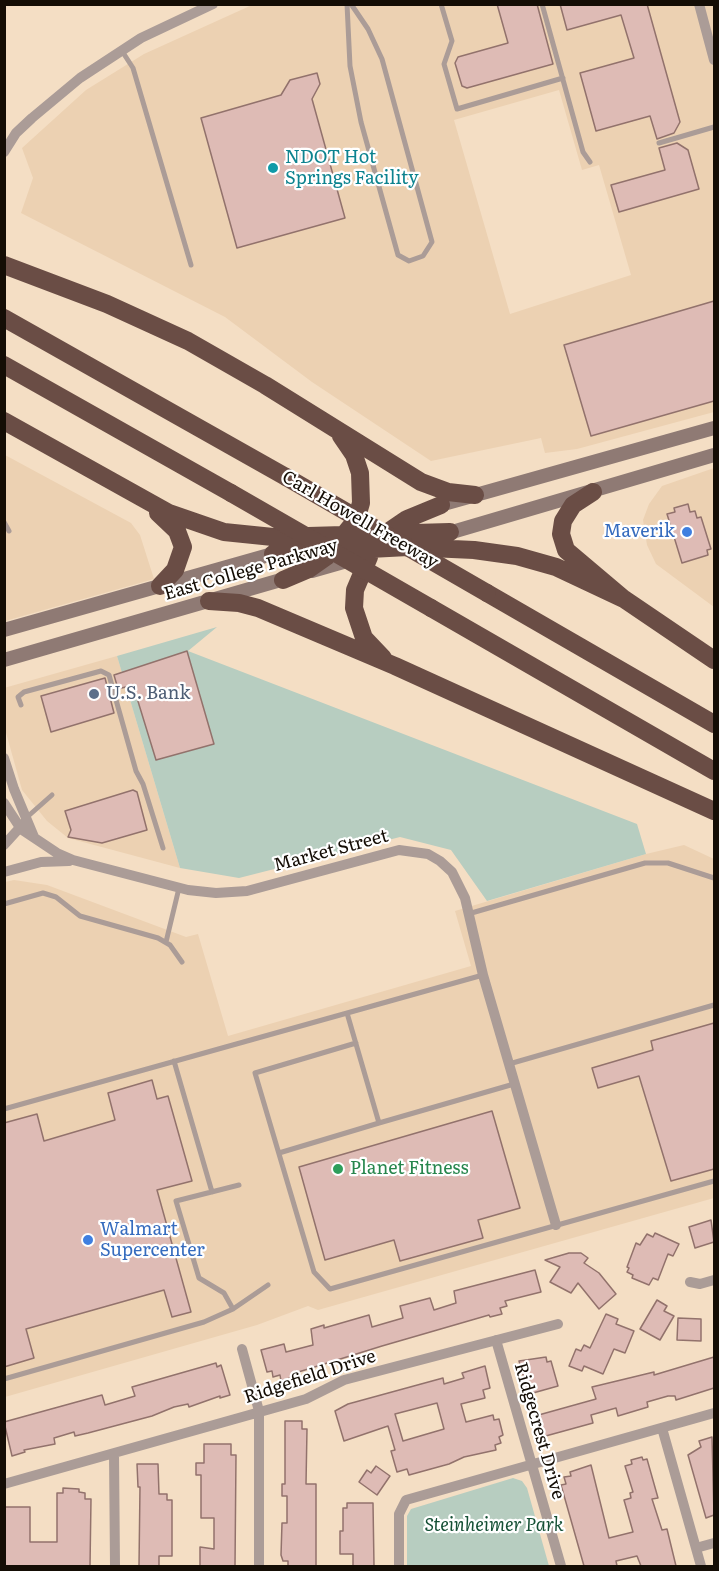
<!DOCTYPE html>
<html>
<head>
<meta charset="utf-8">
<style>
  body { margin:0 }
  #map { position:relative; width:719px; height:1571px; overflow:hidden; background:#f4dec4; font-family:Literata,serif }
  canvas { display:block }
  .frame { position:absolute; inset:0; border:6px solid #140d05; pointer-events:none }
</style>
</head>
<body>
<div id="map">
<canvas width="719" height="1571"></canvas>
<div class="frame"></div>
</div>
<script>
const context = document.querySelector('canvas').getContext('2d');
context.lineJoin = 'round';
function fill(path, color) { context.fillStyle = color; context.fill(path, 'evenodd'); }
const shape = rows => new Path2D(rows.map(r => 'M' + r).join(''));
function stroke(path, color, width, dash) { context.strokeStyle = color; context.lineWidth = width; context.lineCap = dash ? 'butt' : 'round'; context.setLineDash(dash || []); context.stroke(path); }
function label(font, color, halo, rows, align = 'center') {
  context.font = font + ' Literata,serif'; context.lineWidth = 4.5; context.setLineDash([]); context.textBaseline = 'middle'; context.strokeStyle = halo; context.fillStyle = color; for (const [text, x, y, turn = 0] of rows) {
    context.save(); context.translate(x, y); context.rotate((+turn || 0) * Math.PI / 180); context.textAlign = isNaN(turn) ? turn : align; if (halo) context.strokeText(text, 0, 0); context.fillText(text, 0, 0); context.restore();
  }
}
fill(shape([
  [252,5,714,5,714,412,577,449,545,453,541,438,431,461,312,382,225,317,21,213,33,178,22,148,86,90,144,54],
  [559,90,582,170,599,165,631,275,510,314,454,120],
  [5,455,131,523,140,535,154,579,5,621],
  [714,468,714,607,656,564,647,545,643,520,649,504,662,486],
  [117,656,180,868,68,838,47,821,22,790,5,729,4,688],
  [684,845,714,859,714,1198,318,1310,308,1306,257,1325,5,1397,5,882,14,880,47,885,186,937,198,934,228,1036,471,966,455,911,646,854]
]), '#ecd1b2');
fill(shape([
  [217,627,188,651,637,824,646,854,487,901,451,850,400,837,239,878,180,868,117,656],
  [513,1478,522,1481,527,1488,549,1566,407,1566,407,1516,411,1509]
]), '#b7cdc0');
const building = shape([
  [497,4,537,4,553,64,467,88,462,86,455,63,458,57,508,43,497,4],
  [560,4,647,4,680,122,674,133,657,139,650,116,596,131,580,73,634,58,621,15,567,30,560,4],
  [317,73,320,84,312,99,345,218,237,248,201,118,281,95,290,80,317,73],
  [677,143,688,150,699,189,619,212,611,185,665,170,659,148,677,143],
  [714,301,714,401,591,436,564,345,714,301],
  [688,504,690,512,695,511,697,518,701,517,711,549,707,550,708,555,682,563,667,514,675,512,674,508,688,504],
  [187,651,214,744,156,760,133,685,118,689,114,675,187,651],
  [105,678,114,713,51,732,41,696,105,678],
  [133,790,137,792,147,830,102,843,68,837,71,830,65,811,133,790],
  [714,1023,714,1169,671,1181,639,1076,598,1088,592,1068,653,1050,651,1041,714,1023],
  [152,1080,157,1099,168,1096,192,1181,157,1190,191,1312,172,1317,164,1290,26,1329,34,1358,4,1367,4,1123,37,1114,44,1141,115,1120,108,1093,152,1080],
  [492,1111,520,1208,478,1220,483,1238,400,1261,394,1240,325,1260,299,1167,492,1111],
  [711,1220,714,1242,695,1248,689,1227,711,1220],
  [655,1233,679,1244,673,1256,668,1254,658,1280,653,1278,649,1285,632,1278,633,1275,627,1272,629,1268,627,1267,636,1243,640,1245,647,1234,653,1237,655,1233],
  [569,1253,581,1253,588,1258,584,1263,599,1273,616,1294,599,1309,578,1283,571,1293,550,1282,560,1267,545,1260,569,1253],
  [535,1270,541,1292,505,1301,507,1306,500,1308,502,1314,490,1317,489,1315,382,1346,292,1374,293,1377,281,1381,280,1375,273,1377,272,1371,267,1372,261,1350,284,1344,286,1352,313,1345,311,1329,324,1325,324,1328,369,1315,372,1327,403,1318,400,1306,430,1298,434,1310,456,1303,454,1291,535,1270],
  [657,1300,667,1306,664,1311,674,1316,660,1340,640,1329,657,1300],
  [606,1314,618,1319,616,1324,634,1331,625,1353,614,1349,603,1374,584,1366,582,1371,569,1366,576,1349,581,1351,584,1345,590,1348,606,1314],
  [678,1318,701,1319,701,1341,677,1340,678,1318],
  [546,1357,547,1362,551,1361,558,1386,533,1393,532,1390,528,1392,519,1361,546,1357],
  [714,1357,714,1388,676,1400,675,1396,668,1396,647,1402,648,1407,618,1416,616,1408,591,1415,593,1423,542,1437,535,1416,596,1399,592,1387,654,1372,654,1375,714,1357],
  [216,1363,217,1367,221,1365,230,1395,220,1398,220,1396,189,1407,188,1404,174,1407,152,1416,88,1433,75,1436,74,1432,54,1438,55,1444,24,1450,25,1452,12,1456,4,1422,102,1395,105,1405,135,1396,132,1387,216,1363],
  [485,1366,490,1388,483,1390,485,1398,461,1404,466,1422,493,1415,494,1420,499,1419,503,1435,499,1437,501,1443,495,1445,496,1450,464,1457,449,1464,409,1475,407,1469,397,1472,391,1451,395,1450,388,1426,344,1441,335,1411,348,1404,443,1378,444,1384,464,1378,462,1373,485,1366],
  [437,1403,444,1429,403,1441,395,1414,437,1403],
  [285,1421,302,1421,302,1429,307,1429,306,1484,316,1484,316,1566,288,1566,288,1561,283,1561,281,1555,282,1523,287,1523,287,1496,282,1496,282,1484,285,1484,285,1421],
  [712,1437,714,1515,706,1518,688,1455,701,1447,699,1441,712,1437],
  [204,1444,231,1444,231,1455,236,1455,235,1566,200,1566,200,1547,214,1549,214,1518,201,1518,201,1475,196,1475,196,1463,204,1463,204,1444],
  [642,1457,643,1460,647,1459,658,1498,652,1499,662,1530,667,1529,676,1566,641,1566,637,1556,616,1561,617,1566,584,1566,561,1485,566,1484,564,1477,571,1476,570,1472,591,1465,609,1538,633,1532,624,1500,631,1498,630,1493,633,1492,625,1466,632,1464,631,1460,642,1457],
  [137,1464,158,1464,159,1494,167,1494,167,1500,172,1500,172,1556,159,1556,159,1566,139,1566,140,1487,138,1487,137,1464],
  [376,1466,390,1476,377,1495,359,1482,367,1470,371,1473,376,1466],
  [63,1488,79,1489,79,1492,85,1493,85,1499,91,1499,90,1566,4,1566,4,1507,30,1507,30,1542,57,1542,57,1493,63,1493,63,1488],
  [347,1503,373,1503,374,1566,353,1566,353,1554,340,1554,340,1531,343,1531,343,1508,347,1508,347,1503]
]);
fill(building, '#debbb5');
stroke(building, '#92726c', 1.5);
stroke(shape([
  [347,4,350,66,361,122,398,255,409,261,423,256,432,242,382,59,368,29,351,4],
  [441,4,452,41,444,64,457,109,563,78],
  [542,4,583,152,590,162],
  [122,51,133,68,191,265],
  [659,143,714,127],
  [4,522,9,531],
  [21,705,18,697,24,692,101,671,109,675,136,771,143,784,163,848],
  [26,818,52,795],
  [4,904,43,893,56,897,80,916,158,938,170,945,182,962],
  [468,914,645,863,668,863,714,878],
  [166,942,179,888],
  [347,1013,379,1123,514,1084],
  [356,1043,255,1073,314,1272,330,1289,714,1181],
  [174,1061,212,1192],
  [509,1064,714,1005],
  [4,1109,483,975],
  [279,1153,379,1123],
  [233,1309,224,1293,199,1278,176,1201,239,1185],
  [4,1379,204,1322,233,1309,268,1285]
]), '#ab9c97', 5);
stroke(shape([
  [699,4,714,60],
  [4,152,16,133,32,118,80,78,141,38,213,4],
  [4,758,14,789,34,837],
  [4,803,21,829,57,853,73,860,188,890,216,893,247,891,399,850,428,854,440,861,452,872,465,898,483,975,556,1225],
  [4,845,24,823],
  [4,872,41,862,69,861],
  [690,1282,700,1284,714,1280],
  [496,1340,561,1566],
  [242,1349,259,1411,259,1566],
  [662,1428,701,1566],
  [114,1453,115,1566],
  [4,1484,306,1399,344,1380,558,1324],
  [696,1548,714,1543],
  [399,1566,399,1514,406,1500,714,1413]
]), '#ab9c97', 10);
stroke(shape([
  [433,507,714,428],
  [442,535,714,455],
  [312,571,354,559],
  [4,630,283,551],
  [4,660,291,577]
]), '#8f7a74', 14);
stroke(shape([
  [4,265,107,304,188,341,265,385,421,482,448,492,475,495],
  [4,318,286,477],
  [4,365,231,493],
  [4,421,169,513,224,532,273,537,450,532],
  [593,492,573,505,563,521,561,534,566,550,624,599,714,660],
  [158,513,177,531,183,547,175,570,160,586],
  [385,534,407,519,441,505],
  [273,554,408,547,474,550,517,556,556,567,624,599],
  [369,557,355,590,354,608,364,638,383,658],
  [283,580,309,569,326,557,356,520,361,503,360,473,354,455,341,436],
  [487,593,714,724],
  [209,601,239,603,258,608,395,666,714,811],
  [431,608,714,771]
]), '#6a4d45', 18);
stroke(shape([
  [286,477,487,593],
  [231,493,431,608]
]), '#6a4d45', 18);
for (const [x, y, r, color] of [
  [273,168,6,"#0f9aa8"],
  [687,532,6,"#3f7fe0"],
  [94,694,6,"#5c6f8a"],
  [338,1169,6,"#2e9e5b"],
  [88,1240,6,"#3f7fe0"]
]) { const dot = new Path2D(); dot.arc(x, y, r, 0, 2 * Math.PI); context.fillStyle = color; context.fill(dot); stroke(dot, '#fff', 2); }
label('18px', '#0d838f', '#fff', [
  ["NDOT Hot",285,158],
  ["Springs Facility",285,179]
], 'left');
label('18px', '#140d05', '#fff', [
  ["Carl Howell Freeway",360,520,30],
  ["East College Parkway",251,570,-16],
  ["Market Street",331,851,-15],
  ["Ridgefield Drive",310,1377,-18],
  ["Ridgecrest Drive",539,1431,74]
]);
label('18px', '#366cbe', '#fff', [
  ["Maverik",675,532],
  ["Walmart",100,1230,"left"],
  ["Supercenter",100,1251,"left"]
], 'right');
label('18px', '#4e5e75', '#fff', [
  ["U.S. Bank",106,694]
], 'left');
label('18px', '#27864d', '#fff', [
  ["Planet Fitness",350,1169]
], 'left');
label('italic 18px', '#155035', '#fff', [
  ["Steinheimer Park",494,1526]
]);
</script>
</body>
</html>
